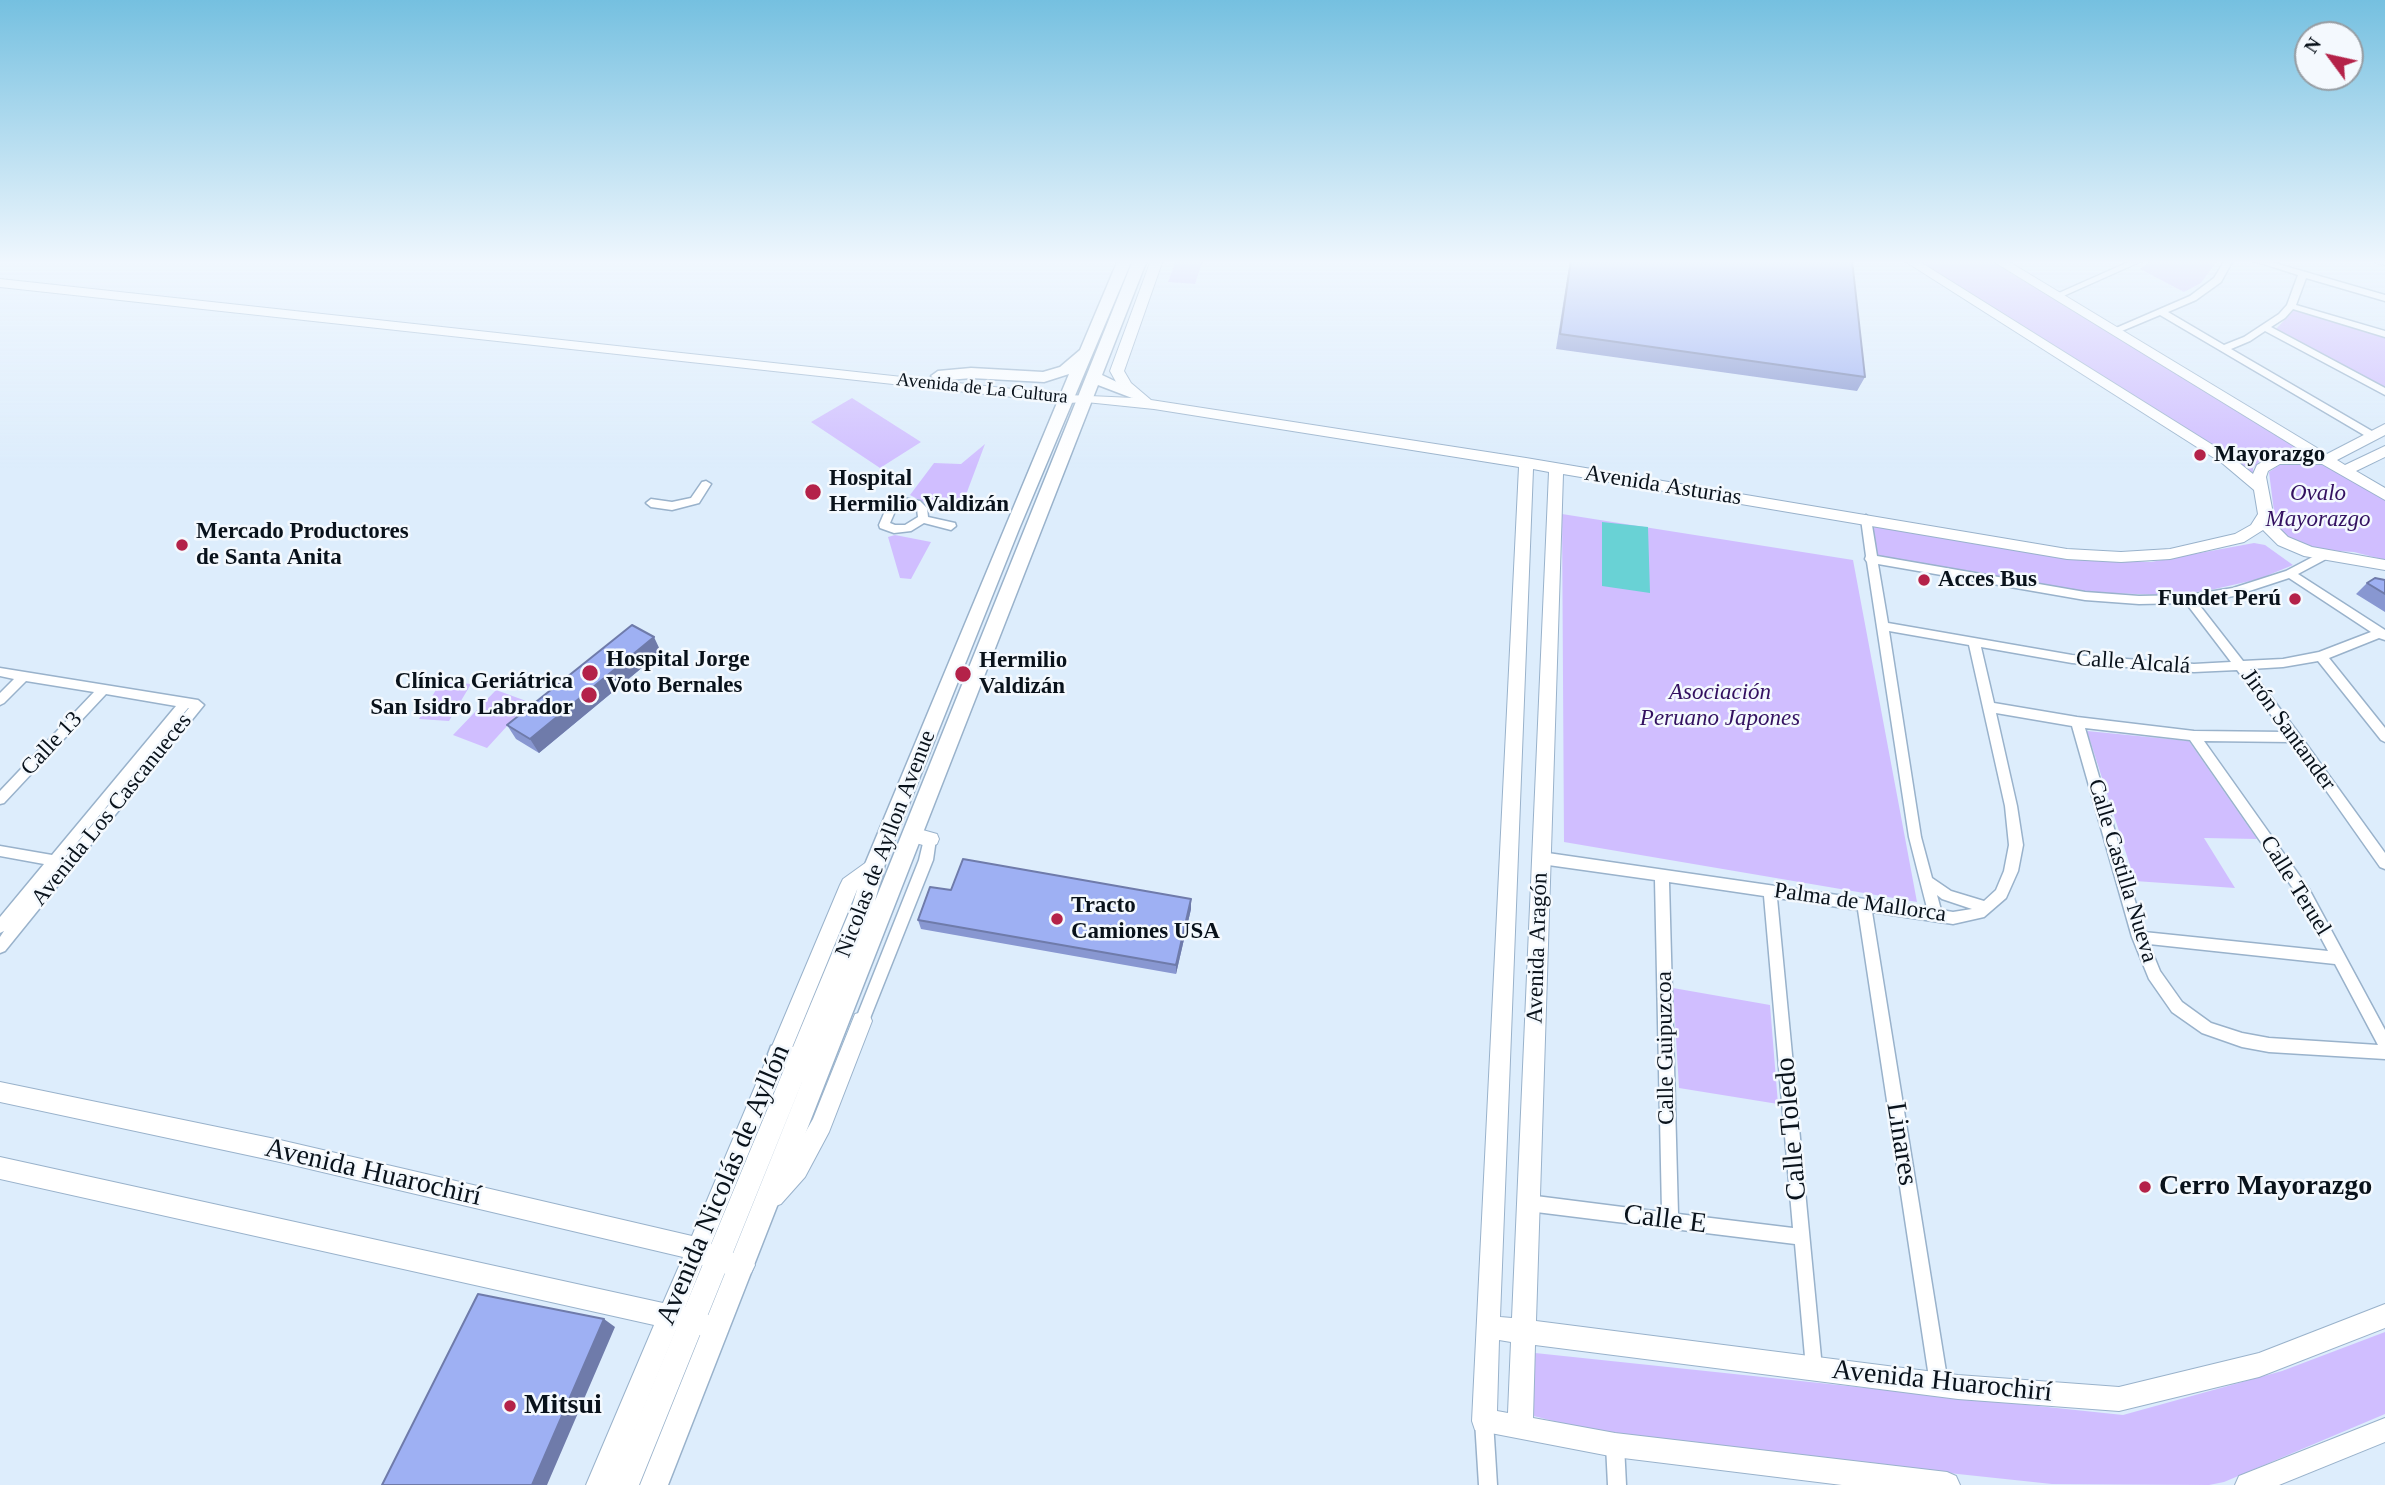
<!DOCTYPE html>
<html>
<head>
<meta charset="utf-8">
<style>
  body { margin:0 }
  #map { position:relative; width:2385px; height:1485px; overflow:hidden; background:#ddedfc; font-family:Georgia,serif }
  canvas { display:block }
  .north { position:absolute; left:2294px; top:21px; width:70px; height:70px; box-sizing:border-box; background:#f4f9fe; border:2px solid #969da3; border-radius:50%; rotate:303deg; font-size:19px; font-weight:700; line-height:28px; text-align:center; color:#09121b }
  .north::after { content:''; display:block; margin:auto; width:24px; height:32px; background:#b42249; clip-path:polygon(50% 0,100% 100%,50% 72%,0 100%) }
</style>
</head>
<body>
<div id="map">
<canvas width="2385" height="1485"></canvas>
<div class="north">N</div>
</div>
<script>
const context = document.querySelector('canvas').getContext('2d');
context.lineJoin = 'round';
function fill(path, color) { context.fillStyle = color; context.fill(path, 'evenodd'); }
const shape = rows => new Path2D(rows.map(r => 'M' + r).join(''));
function stroke(path, color, width, dash) { context.strokeStyle = color; context.lineWidth = width; context.lineCap = dash ? 'butt' : 'round'; context.setLineDash(dash || []); context.stroke(path); }
function label(font, color, halo, rows, align = 'center') {
  context.font = font + ' Georgia,serif'; context.lineWidth = 5; context.setLineDash([]); context.textBaseline = 'middle'; context.strokeStyle = halo; context.fillStyle = color; for (const [text, x, y, turn = 0] of rows) {
    context.save(); context.translate(x, y); context.rotate((+turn || 0) * Math.PI / 180); context.textAlign = isNaN(turn) ? turn : align; if (halo) context.strokeText(text, 0, 0); context.fillText(text, 0, 0); context.restore();
  }
}
fill(shape([
  [1176,260,1203,260,1195,284,1168,282],
  [1909,260,1990,260,2306,453,2264,457,2253,468,2253,475],
  [2152,260,2218,260,2201,283,2184,292,2140,269],
  [2295,309,2385,337,2385,389,2276,329],
  [852,398,921,442,880,468,811,422],
  [985,444,961,508,923,502,910,495,934,463,961,464],
  [2313,462,2325,465,2385,500,2385,560,2354,552,2321,550,2288,540,2276,527,2269,472,2281,464],
  [1562,514,1853,560,1917,902,1564,842],
  [1871,525,2085,560,2151,562,2254,543,2265,545,2293,565,2259,579,2206,591,2164,595,2081,592,1875,557],
  [895,535,931,542,911,579,900,578,888,537],
  [441,681,471,684,449,721,419,719],
  [496,690,529,702,487,748,453,735],
  [2087,731,2189,741,2257,839,2204,838,2235,888,2135,881],
  [1673,988,1770,1005,1778,1104,1679,1088],
  [2385,1332,2385,1414,2224,1482,2209,1485,2052,1484,1619,1438,1526,1414,1535,1353,2123,1415,2282,1371]
]), '#d0beff');
fill(shape([
  [1602,522,1648,527,1650,593,1602,586]
]), '#69d2d5');
const street = shape([
  [2133,260,2144,260,2059,298,2052,296,2133,260],
  [2225,260,2233,260,2221,282,2196,300,2168,312,2224,345,2244,337,2279,314,2287,305,2298,275,2251,260,2264,260,2385,295,2385,301,2306,278,2296,305,2385,331,2385,337,2293,309,2285,318,2271,327,2385,388,2385,395,2265,331,2250,341,2231,349,2377,434,2377,438,2369,438,2160,315,2117,333,2114,334,2109,331,2190,296,2214,278,2225,260],
  [706,481,711,484,699,503,672,510,651,507,646,503,651,499,672,502,691,498,702,482,706,481],
  [903,498,920,501,927,508,928,517,955,523,956,526,951,530,924,523,911,531,894,533,880,528,879,525,888,504,903,498],
  [904,506,913,506,917,509,918,517,905,525,895,525,890,523,896,509,904,506],
  [1866,515,1871,519,1877,556,2085,592,2139,596,2189,595,2233,588,2286,571,2324,551,2328,552,2329,555,2328,558,2298,574,2385,630,2385,640,2379,638,2329,658,2385,728,2385,742,2381,740,2318,661,2283,667,2250,669,2299,734,2385,853,2385,869,2380,867,2292,742,2204,741,2309,889,2385,1030,2385,1059,2269,1052,2242,1047,2202,1033,2172,1012,2149,979,2132,937,2072,726,1996,713,2017,806,2023,845,2018,871,2006,898,1984,917,1953,924,1872,912,1948,1384,1945,1390,1939,1393,1933,1390,1930,1384,1858,910,1777,898,1822,1368,1820,1374,1814,1376,1808,1374,1806,1368,1795,1244,1528,1211,1522,1209,1520,1203,1522,1197,1528,1195,1662,1212,1655,880,1541,864,1536,862,1534,858,1536,854,1541,852,1927,908,1909,837,1867,562,1865,559,1866,556,1861,519,1866,515],
  [1878,564,2085,600,2139,604,2186,603,2231,662,2194,664,2072,655,1888,623,1878,564],
  [2289,578,2371,632,2319,652,2283,659,2243,661,2197,602,2234,596,2289,578],
  [1889,631,1969,645,2005,806,2009,845,2004,871,1996,890,1984,901,1951,891,1932,878,1921,837,1889,631],
  [1981,647,2072,663,2194,672,2237,670,2284,732,2194,731,2077,717,1994,703,1981,647],
  [2085,728,2190,740,2299,897,2328,951,2144,932,2085,728],
  [1669,882,1764,896,1793,1228,1678,1214,1669,882],
  [1937,895,1942,899,1972,909,1953,912,1941,910,1937,895],
  [2149,944,2335,964,2378,1045,2269,1038,2242,1033,2211,1023,2182,1002,2160,971,2149,944],
  [0,668,198,700,204,705,5,951,0,953,0,937,4,931,0,933,0,917,44,864,0,856,0,846,52,855,176,706,106,694,4,803,0,804,0,791,94,692,26,681,4,703,0,705,0,693,14,679,0,676,0,668],
  [188,708,189,708,60,864,60,863,188,708],
  [930,834,935,835,936,839,933,860,869,1021,867,1026,862,1028,857,1026,855,1021,919,860,924,839,925,835,930,834],
  [1484,1412,1490,1415,1493,1421,1497,1485,1479,1485,1475,1421,1478,1415,1484,1412],
  [1615,1436,1621,1439,1624,1445,1626,1485,1608,1485,1606,1445,1609,1439,1615,1436]
]);
const secondary = shape([
  [1151,260,1163,260,1124,371,1131,383,1151,400,1526,458,2067,549,2121,552,2170,549,2235,534,2251,525,2258,514,2254,490,2222,463,1903,260,1917,260,2232,457,2253,474,2257,465,2272,456,2307,454,1991,260,2006,260,2327,454,2385,424,2385,435,2337,460,2345,465,2385,446,2385,457,2356,471,2385,488,2385,500,2322,464,2280,464,2268,471,2266,477,2275,524,2288,537,2312,547,2385,560,2385,570,2304,556,2278,545,2263,530,2244,542,2170,559,2121,562,2067,559,1563,474,1536,1321,1958,1375,2119,1387,2259,1353,2385,1304,2385,1328,2259,1377,2119,1411,1958,1399,1535,1345,1533,1418,1615,1433,1947,1472,1956,1476,1960,1485,1842,1485,1615,1457,1475,1430,1472,1421,1519,467,1154,409,1086,402,1068,403,0,287,0,279,1068,395,1133,398,1120,389,1110,371,1151,260],
  [1533,469,1549,472,1512,1318,1500,1317,1533,469],
  [1499,1340,1511,1342,1508,1413,1497,1411,1499,1340],
  [2374,260,2385,260,2385,265,2376,263,2374,260],
  [912,827,937,834,939,839,937,844,930,847,905,840,903,835,905,830,912,827],
  [875,856,882,858,884,864,857,890,711,1244,720,1250,751,1257,755,1265,751,1273,743,1277,717,1272,702,1265,685,1308,712,1316,716,1324,712,1332,704,1336,676,1330,612,1485,586,1485,654,1325,0,1179,0,1157,663,1303,683,1257,280,1162,0,1102,0,1082,280,1140,692,1236,840,885,843,879,875,856],
  [862,1012,869,1014,872,1021,829,1132,805,1177,781,1204,773,1207,765,1204,762,1196,765,1188,789,1161,813,1119,855,1014,862,1012],
  [2385,1418,2385,1442,2279,1485,2235,1485,2239,1476,2385,1418]
]);
const primary = shape([
  [1118,260,1132,260,1019,529,885,864,875,901,1133,260,1147,260,1102,375,1140,393,1132,398,1098,385,668,1485,640,1485,806,1072,639,1485,611,1485,785,1067,771,1062,768,1054,771,1046,779,1043,793,1047,853,903,865,864,1069,374,1044,382,971,378,938,381,931,376,938,371,971,368,1043,372,1060,367,1080,350,1118,260]
]);
stroke(street, '#99b2cb', 3);
stroke(secondary, '#99b2cb', 2);
stroke(primary, '#99b2cb', 3);
fill(street, '#fff');
fill(secondary, '#fff');
fill(primary, '#fff');
fill(shape([
  [1570,260,1852,260,1865,377,1857,391,1556,349],
  [2385,580,2385,612,2356,594,2367,583],
  [661,652,539,753,516,739,507,725],
  [951,890,1191,909,1176,974,921,929,918,920]
]), '#8897d1');
fill(shape([
  [654,637,661,652,539,753,530,739],
  [1191,899,1191,909,1176,974,1176,965],
  [604,1319,615,1327,547,1485,532,1485]
]), '#6f7baa');
const building = shape([
  [1571,260,1852,260,1865,377,1560,334,1571,260],
  [2375,578,2385,580,2385,594,2367,583,2375,578],
  [632,625,654,637,530,739,507,725,632,625],
  [963,859,1191,899,1176,965,918,920,930,887,951,890,963,859],
  [478,1294,604,1319,532,1485,382,1485,478,1294]
]);
fill(building, '#9eb0f3');
stroke(building, '#6f7baa', 2);
const sky = context.createLinearGradient(0, 0, 0, 468);
sky.addColorStop(0, '#75c0e0');
sky.addColorStop(0.56, '#f0f7fe');
sky.addColorStop(1, '#f0f7fe00');
context.fillStyle = sky;
context.fillRect(0, 0, 2385, 468);
for (const [x, y, r, color] of [
  [2200,455,7,"#b42249"],
  [813,492,9,"#b42249"],
  [182,545,7,"#b42249"],
  [1924,580,7,"#b42249"],
  [2295,599,7,"#b42249"],
  [590,673,9,"#b42249"],
  [963,674,9,"#b42249"],
  [589,695,9,"#b42249"],
  [1057,919,7,"#b42249"],
  [2145,1187,7,"#b42249"],
  [510,1406,7,"#b42249"]
]) { const dot = new Path2D(); dot.arc(x, y, r, 0, 2 * Math.PI); context.fillStyle = color; context.fill(dot); stroke(dot, '#f4f9fe', 2.5); }
label('19px', '#09121b', '#f4f9fe', [
  ["Avenida de La Cultura",982,389,6]
]);
label('bold 23px', '#09121b', '#f4f9fe', [
  ["Mayorazgo",2214,455],
  ["Hospital",829,479],
  ["Hermilio Valdizán",829,505],
  ["Mercado Productores",196,532],
  ["de Santa Anita",196,558],
  ["Acces Bus",1938,580],
  ["Fundet Perú",2281,599,"right"],
  ["Hospital Jorge",606,660],
  ["Voto Bernales",606,686],
  ["Hermilio",979,661],
  ["Valdizán",979,687],
  ["Clínica Geriátrica",573,682,"right"],
  ["San Isidro Labrador",573,708,"right"],
  ["Tracto",1071,906],
  ["Camiones USA",1071,932]
], 'left');
label('23px', '#09121b', '#f4f9fe', [
  ["Avenida Asturias",1663,486,9],
  ["Calle Alcalá",2133,663,4],
  ["Jirón Santander",2288,730,54],
  ["Calle 13",52,744,-47],
  ["Avenida Los Cascanueces",112,810,-51],
  ["Nicolas de Ayllon Avenue",886,844,-69],
  ["Calle Castilla Nueva",2122,871,73],
  ["Calle Teruel",2295,886,58],
  ["Palma de Mallorca",1860,903,8],
  ["Avenida Aragón",1538,948,-88],
  ["Calle Guipuzcoa",1666,1048,-91]
]);
label('italic 23px', '#331160', '#f4f9fe', [
  ["Ovalo",2318,494],
  ["Mayorazgo",2318,520],
  ["Asociación",1720,693],
  ["Peruano Japones",1720,719]
]);
label('28px', '#09121b', '#f4f9fe', [
  ["Calle Toledo",1792,1129,-95],
  ["Linares",1901,1144,81],
  ["Avenida Huarochirí",373,1173,13],
  ["Avenida Nicolás de Ayllón",724,1185,-67],
  ["Calle E",1665,1220,7],
  ["Avenida Huarochirí",1942,1382,6]
]);
label('bold 28px', '#09121b', '#f4f9fe', [
  ["Cerro Mayorazgo",2159,1187],
  ["Mitsui",524,1406]
], 'left');
</script>
</body>
</html>
